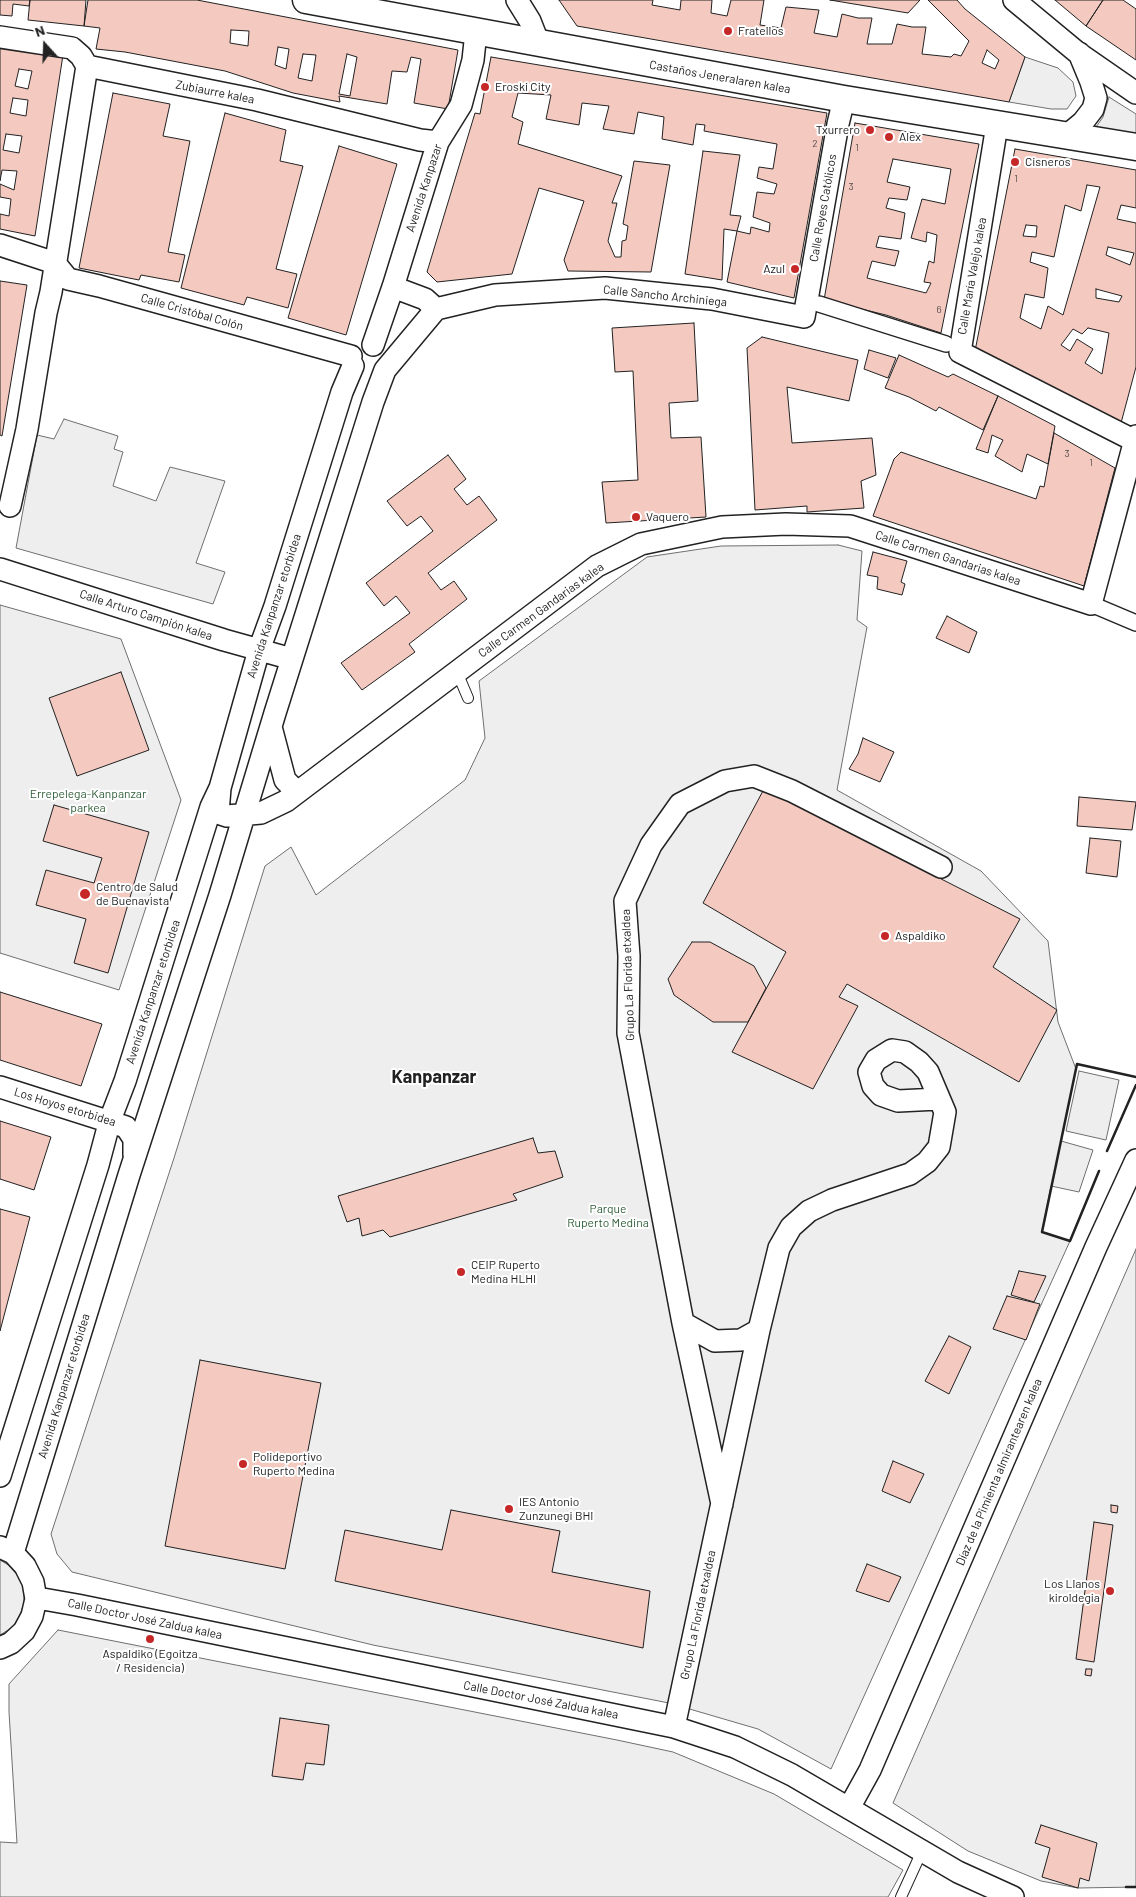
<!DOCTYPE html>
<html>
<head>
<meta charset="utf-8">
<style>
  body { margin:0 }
  #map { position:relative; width:1136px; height:1897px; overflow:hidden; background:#fff; font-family:Barlow,sans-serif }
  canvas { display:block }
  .north { position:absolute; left:20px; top:20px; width:50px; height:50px; -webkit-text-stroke:4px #fff; paint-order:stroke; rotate:340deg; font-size:14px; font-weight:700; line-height:20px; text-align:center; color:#222 }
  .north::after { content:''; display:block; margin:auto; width:18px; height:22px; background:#222; clip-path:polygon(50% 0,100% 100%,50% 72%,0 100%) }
</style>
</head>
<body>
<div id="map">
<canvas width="1136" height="1897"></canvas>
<div class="north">N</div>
</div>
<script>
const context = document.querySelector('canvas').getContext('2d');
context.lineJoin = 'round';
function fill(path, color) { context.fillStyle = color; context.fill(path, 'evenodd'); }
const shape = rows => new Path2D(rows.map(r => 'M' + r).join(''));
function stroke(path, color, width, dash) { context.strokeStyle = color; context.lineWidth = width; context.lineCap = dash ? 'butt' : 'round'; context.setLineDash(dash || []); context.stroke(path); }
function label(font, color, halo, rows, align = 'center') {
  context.font = font + ' Barlow,sans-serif'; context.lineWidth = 4; context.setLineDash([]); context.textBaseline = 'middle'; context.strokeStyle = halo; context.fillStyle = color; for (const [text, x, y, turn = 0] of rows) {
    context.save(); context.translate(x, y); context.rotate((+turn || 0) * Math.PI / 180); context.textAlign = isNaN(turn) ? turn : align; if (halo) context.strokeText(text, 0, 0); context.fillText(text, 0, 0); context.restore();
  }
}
const green = shape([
  [1025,57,1058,68,1073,82,1076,96,1067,109,1051,109,1009,102,1025,57],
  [1109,97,1136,114,1136,136,1094,130,1103,117,1109,97],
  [64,419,118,436,114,449,123,452,113,486,156,501,170,467,225,481,196,563,225,572,213,604,16,548,37,435,54,439,64,419],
  [838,545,862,551,857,620,867,627,837,790,981,871,1048,941,1058,1022,1076,1069,1061,1141,1093,1150,1079,1192,1051,1186,1042,1232,1070,1241,831,1769,758,1729,669,1703,373,1645,72,1572,57,1554,51,1534,174,1158,265,866,291,847,316,895,465,780,485,738,479,681,647,557,721,546,838,545],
  [0,605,121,639,181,800,119,990,0,953,0,605],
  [1079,1071,1119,1080,1106,1140,1066,1131,1079,1071],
  [1136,1249,1136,1887,1078,1888,1041,1881,968,1851,893,1803,1136,1249],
  [0,1560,10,1566,19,1577,24,1589,24,1603,20,1615,13,1627,0,1635,0,1560],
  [58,1630,617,1740,673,1752,774,1794,903,1870,888,1897,0,1897,0,1842,17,1843,9,1712,9,1684,58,1630]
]);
fill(green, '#eee');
stroke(green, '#6f6f6f', 1);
const building = shape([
  [0,0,30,0,29,6,13,4,12,16,0,15,0,0],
  [30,0,86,0,84,26,28,20,30,0],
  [88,0,197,0,458,50,448,109,414,103,421,59,411,57,407,72,392,71,387,104,339,96,340,102,293,93,225,71,125,52,96,49,100,28,84,26,88,0],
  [231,30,249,31,248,46,230,43,231,30],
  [278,47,289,49,286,69,275,65,278,47],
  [303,54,316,55,312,81,298,78,303,54],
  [347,54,357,57,350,96,339,94,347,54],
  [559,0,653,0,652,5,680,10,681,0,712,0,711,13,727,16,731,0,764,0,760,25,781,28,786,7,819,10,814,33,837,37,842,14,858,18,872,18,867,44,892,44,897,24,912,27,926,27,922,54,951,57,954,54,961,56,969,41,928,0,957,0,965,9,1025,57,1009,102,577,26,559,0],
  [987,50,999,60,995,69,982,63,987,50],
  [830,0,920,0,908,13,830,0],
  [1055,0,1103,0,1086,26,1055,0],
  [1103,0,1123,0,1136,9,1136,60,1086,26,1103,0],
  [0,47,63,55,35,236,0,229,0,214,9,216,11,199,0,197,0,184,14,190,17,171,2,170,0,181,0,47],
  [19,69,32,71,28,89,15,86,19,69],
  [13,98,28,100,26,116,10,113,13,98],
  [6,134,22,136,19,153,3,150,6,134],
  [491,57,827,113,794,298,727,282,737,231,750,234,751,227,769,232,770,223,753,217,757,192,774,194,777,184,757,178,759,167,773,169,777,144,704,131,705,125,696,124,693,145,662,139,664,117,638,112,634,134,603,129,609,106,582,103,579,125,546,119,551,95,518,93,512,117,523,122,518,144,622,176,612,203,617,203,608,241,615,257,621,257,622,241,626,240,628,226,623,224,634,161,670,165,651,272,568,271,564,260,584,201,539,188,512,274,437,282,427,272,475,113,480,114,491,57],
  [113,93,170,104,163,136,190,141,168,252,185,255,179,282,141,275,139,280,79,268,113,93],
  [225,113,286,130,280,161,303,166,276,269,297,274,288,308,247,297,244,305,181,288,225,113],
  [855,123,979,144,941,333,886,315,824,300,855,123],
  [893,159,951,169,945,204,922,199,911,238,926,242,927,232,937,235,934,263,929,261,924,282,931,283,926,293,867,278,872,261,895,266,899,251,876,247,879,236,901,239,905,213,886,208,889,198,907,200,910,187,887,182,893,159],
  [339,146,397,164,346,335,288,318,339,146],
  [1015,149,1136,170,1136,208,1121,205,1117,219,1136,223,1136,367,1121,423,975,351,1015,149],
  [1087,185,1100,187,1063,315,1048,306,1041,329,1020,318,1025,294,1044,298,1048,268,1030,262,1032,252,1054,257,1065,205,1081,211,1087,185],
  [1026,225,1037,226,1036,237,1023,236,1026,225],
  [1108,247,1134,253,1130,265,1106,255,1108,247],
  [1096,289,1122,296,1119,302,1096,298,1096,289],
  [1088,328,1109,333,1102,374,1085,363,1093,349,1077,339,1070,351,1061,345,1073,329,1082,334,1088,328],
  [703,151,740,155,730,215,741,216,737,231,724,229,722,280,685,274,703,151],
  [0,281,27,285,2,436,0,435,0,281],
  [694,323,698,401,669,403,671,438,701,437,706,517,606,523,602,482,638,480,633,371,615,372,612,328,694,323],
  [762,337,858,360,849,401,787,387,792,443,872,438,876,475,861,481,864,508,807,512,807,506,755,510,747,348,762,337],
  [869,350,896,358,888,378,864,369,869,350],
  [899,355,948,377,953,374,998,396,983,430,939,407,936,411,909,397,885,388,899,355],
  [998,396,1055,426,1048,464,1027,454,1022,472,995,456,1003,440,992,435,988,453,976,449,998,396],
  [1054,433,1115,468,1084,586,873,516,894,459,901,452,1036,499,1040,486,1044,487,1054,433],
  [448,455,466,479,454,489,467,505,479,496,497,520,428,573,441,590,454,581,467,599,409,644,415,652,362,690,341,663,410,613,396,596,384,606,366,583,433,531,421,516,407,526,387,501,448,455],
  [873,552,907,561,901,582,905,584,902,595,877,589,878,577,867,575,873,552],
  [947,616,977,632,969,653,936,638,947,616],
  [121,672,149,750,77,776,49,698,121,672],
  [863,738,894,752,880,782,849,769,858,754,863,738],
  [764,789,1020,919,993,967,1057,1010,1019,1082,847,984,839,997,858,1006,813,1089,732,1052,786,952,703,903,764,789],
  [1079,797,1136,802,1132,830,1077,826,1079,797],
  [54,805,149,832,108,973,74,963,86,919,36,905,46,870,94,883,102,858,43,841,54,805],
  [1090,838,1121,841,1117,877,1086,873,1090,838],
  [692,942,710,942,754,966,766,988,748,1022,713,1022,674,995,668,979,692,942],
  [0,992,102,1024,81,1086,0,1060,0,992],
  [0,1121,51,1137,34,1190,0,1179,0,1121],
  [533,1138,538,1153,555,1151,563,1177,513,1194,517,1200,390,1237,383,1230,362,1236,359,1218,347,1222,338,1196,533,1138],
  [0,1209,30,1217,0,1331,0,1209],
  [1019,1271,1046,1276,1034,1302,1011,1295,1019,1271],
  [1007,1296,1040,1304,1026,1340,993,1329,1007,1296],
  [949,1336,971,1347,949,1394,925,1381,949,1336],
  [200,1360,321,1383,285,1569,165,1546,200,1360],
  [893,1461,924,1474,910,1503,882,1491,893,1461],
  [1111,1505,1118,1506,1117,1513,1111,1512,1111,1505],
  [451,1510,560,1531,552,1572,650,1591,643,1648,335,1581,345,1530,442,1550,451,1510],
  [1094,1522,1113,1525,1094,1662,1076,1659,1094,1522],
  [867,1564,901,1577,889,1602,856,1591,867,1564],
  [1086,1669,1092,1669,1091,1676,1085,1675,1086,1669],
  [280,1718,329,1725,324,1765,306,1763,303,1780,272,1776,280,1718],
  [1041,1825,1097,1843,1089,1881,1080,1878,1078,1888,1042,1877,1050,1848,1035,1843,1041,1825]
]);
fill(building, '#f3c9c0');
stroke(building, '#222', 1);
const service = shape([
  [457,672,468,698],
  [901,1897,922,1851]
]);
const pedestrian = shape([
  [819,304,946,344],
  [1091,604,1136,623]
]);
const minor = shape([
  [517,0,530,21,539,44],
  [1014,0,1078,53,1136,93],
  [0,37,72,48,81,56,87,66,257,100,420,140,438,142],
  [997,125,960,352,1135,441],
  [1065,137,1083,122,1093,109,1096,98,1091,82,1079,53],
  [0,245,55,263,68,279,99,286,351,356],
  [393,287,425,299,436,309],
  [373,345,393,287,438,142,461,105,473,60,476,32],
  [10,506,27,429,46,313,51,292,87,66],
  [0,569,224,640,292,659],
  [271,727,285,780,297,792],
  [220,788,218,813,227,816,261,813,286,801,597,566,641,544,722,527,786,524,850,526,1091,604,1136,436],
  [0,1087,126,1127,134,1139,134,1155],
  [683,1323,715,1341,741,1340,759,1330],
  [0,1476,98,1165,110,1120,125,1081,211,807,220,788,259,650,275,606,342,392,353,366],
  [722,1504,683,1323,628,1033,629,956,625,901,651,845,680,804,725,781,754,776,792,791,941,867],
  [13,1553,129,1175,220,895,275,713,373,402,385,370,436,309,495,295,605,288,712,299,804,317,838,124,844,99],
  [36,1599,43,1599,77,1605,674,1727,735,1747,792,1775,958,1872,1013,1897],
  [0,1648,11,1643,24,1631,32,1616,36,1599,33,1582,25,1566,13,1553,0,1547],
  [674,1727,759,1330,779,1248,791,1227,809,1211,832,1200,910,1174,927,1162,939,1147,945,1112,928,1072,919,1062,905,1052,892,1050,876,1060,869,1072,873,1086,881,1095,898,1101,938,1099],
  [849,1808,870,1770,1096,1247,1136,1160]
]);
const tertiary = shape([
  [306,0,844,99,1136,147]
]);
stroke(service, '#222', 12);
stroke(pedestrian, '#222', 18);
stroke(minor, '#222', 24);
stroke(tertiary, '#222', 29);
stroke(service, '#fff', 10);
stroke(pedestrian, '#fff', 15);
stroke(minor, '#fff', 21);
stroke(tertiary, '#fff', 26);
stroke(shape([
  [1107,1151,1136,1085],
  [1070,1241,1099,1171]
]), '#222', 1, [6, 2.5]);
stroke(shape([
  [1107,1151,1136,1085],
  [1099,1171,1070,1241,1042,1232,1077,1064,1136,1077],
  [1126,1887,1136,1887]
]), '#222', 2.5);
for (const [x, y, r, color] of [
  [728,31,5,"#c62828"],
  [485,87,5,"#c62828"],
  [870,130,5,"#c62828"],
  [889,137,5,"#c62828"],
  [1015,162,5,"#c62828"],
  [795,269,5,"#c62828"],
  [636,517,5,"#c62828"],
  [85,894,6,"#c62828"],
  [885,936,5,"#c62828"],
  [461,1272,5,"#c62828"],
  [243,1464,5,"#c62828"],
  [509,1509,5,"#c62828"],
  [1110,1591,5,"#c62828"],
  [150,1639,5,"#c62828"]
]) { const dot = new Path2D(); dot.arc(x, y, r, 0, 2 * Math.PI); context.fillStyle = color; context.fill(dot); stroke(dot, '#fff', 2); }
label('10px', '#564c4a', null, [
  ["2",815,144],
  ["1",857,148],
  ["1",1016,179],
  ["3",851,187],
  ["6",939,310],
  ["3",1067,454],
  ["1",1091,463]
]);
label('12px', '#222', '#fff', [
  ["Fratellos",738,31],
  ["Eroski City",495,87],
  ["Txurrero",860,130,"right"],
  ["Alex",899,137],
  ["Cisneros",1025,162],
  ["Azul",785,269,"right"],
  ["Vaquero",646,517],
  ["Centro de Salud",96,887],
  ["de Buenavista",96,901],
  ["Aspaldiko",895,936],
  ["CEIP Ruperto",471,1265],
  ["Medina HLHI",471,1279],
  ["Polideportivo",253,1457],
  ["Ruperto Medina",253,1471],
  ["IES Antonio",519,1502],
  ["Zunzunegi BHI",519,1516],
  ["Los Llanos",1100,1584,"right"],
  ["kiroldegia",1100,1598,"right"],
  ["Aspaldiko (Egoitza",150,1654,"center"],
  ["/ Residencia)",150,1668,"center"]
], 'left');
label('12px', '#222', '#fff', [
  ["Castaños Jeneralaren kalea",720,77,10],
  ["Zubiaurre kalea",215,92,11],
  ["Avenida Kanpazar",424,188,-72],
  ["Calle Reyes Católicos",823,208,-80],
  ["Calle María Valejo kalea",972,276,-80],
  ["Calle Sancho Archiniega",665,296,6],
  ["Calle Cristóbal Colón",192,312,16],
  ["Calle Carmen Gandarias kalea",948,558,18],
  ["Avenida Kanpanzar etorbidea",274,606,-72],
  ["Calle Carmen Gandarias kalea",541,610,-36],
  ["Calle Arturo Campión kalea",146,615,18],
  ["Grupo La Florida etxaldea",628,975,-92],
  ["Avenida Kanpanzar etorbidea",153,992,-72],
  ["Los Hoyos etorbidea",65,1107,17],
  ["Avenida Kanpanzar etorbidea",64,1386,-73],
  ["Díaz de la Pimienta almirantearen kalea",999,1472,-67],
  ["Grupo La Florida etxaldea",698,1615,-78],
  ["Calle Doctor José Zaldua kalea",145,1619,12],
  ["Calle Doctor José Zaldua kalea",541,1700,11]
]);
label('12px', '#2f5e38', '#fff', [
  ["Errepelega-Kanpanzar",88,794],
  ["parkea",88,808],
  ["Parque",608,1209],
  ["Ruperto Medina",608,1223]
]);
label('bold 18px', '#222', '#fff', [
  ["Kanpanzar",434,1077]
]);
</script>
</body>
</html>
